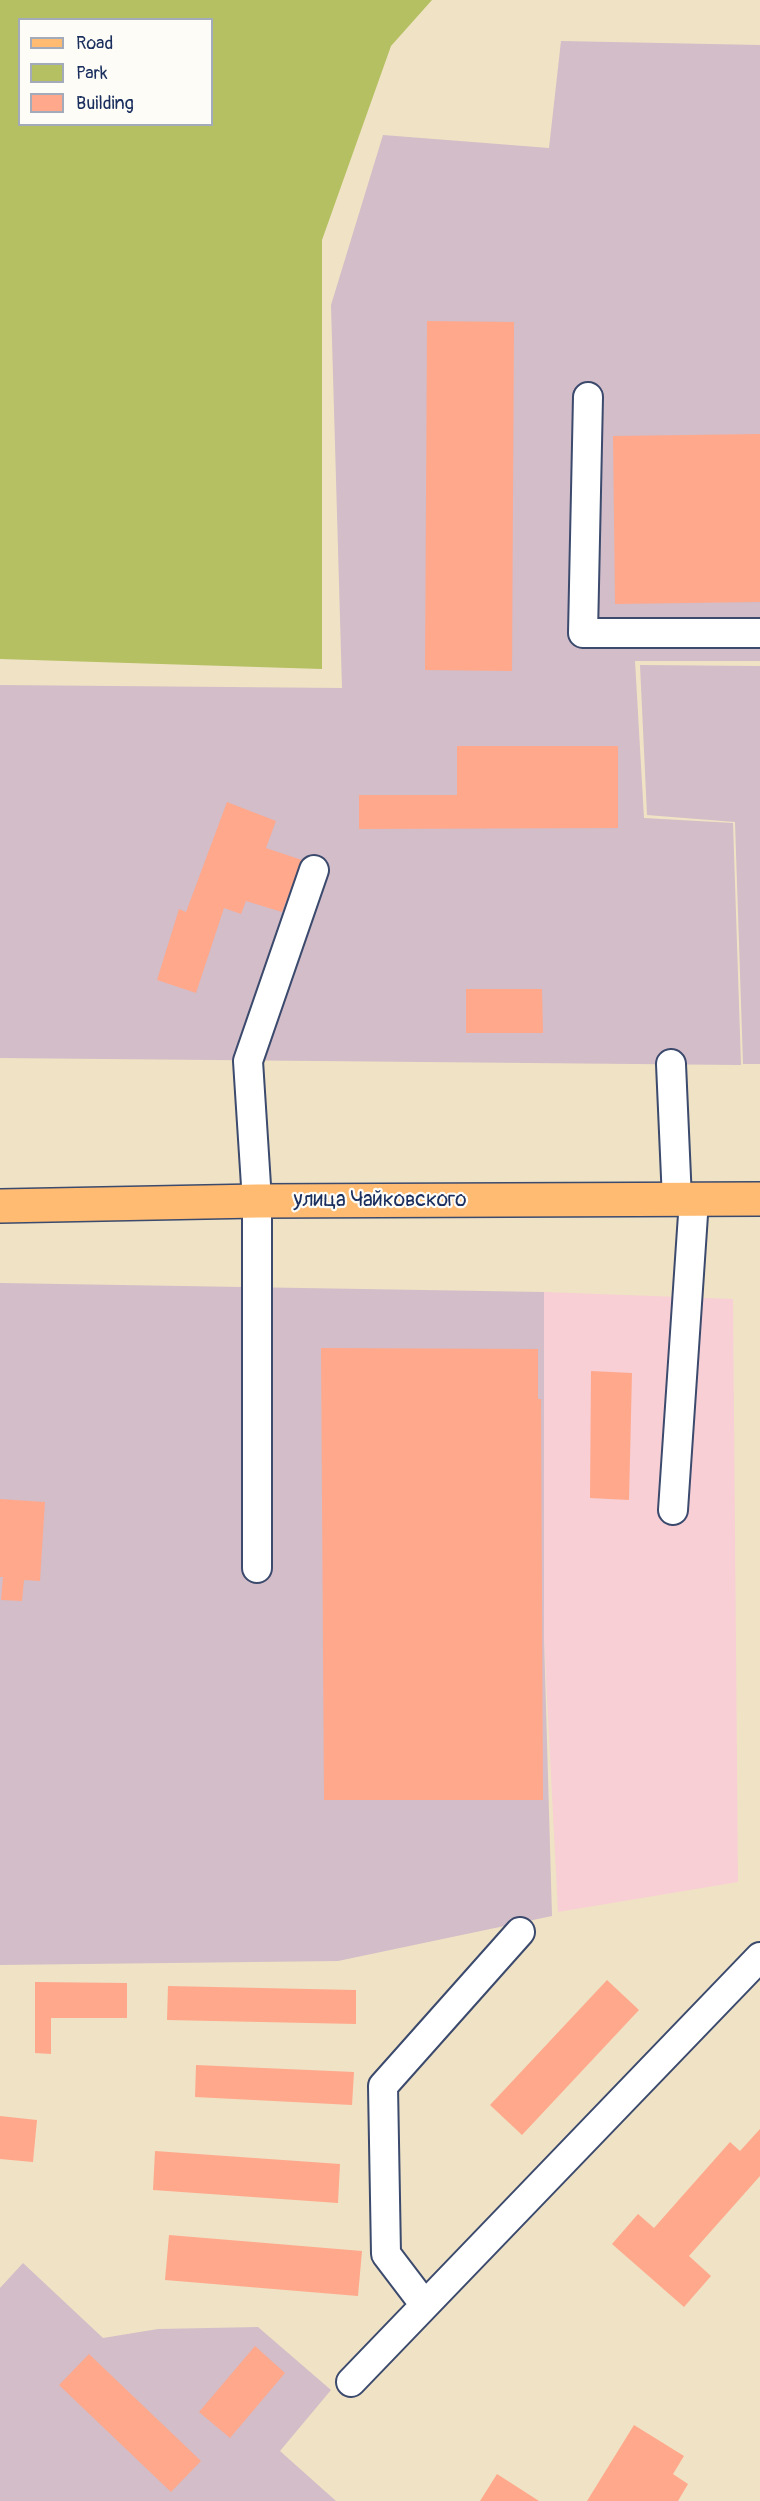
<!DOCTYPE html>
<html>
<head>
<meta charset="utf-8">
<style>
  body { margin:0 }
  #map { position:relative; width:760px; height:2501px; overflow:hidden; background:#f0e2c5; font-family:Pangolin,sans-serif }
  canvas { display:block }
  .legend { position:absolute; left:18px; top:18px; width:195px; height:108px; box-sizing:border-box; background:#fdfcf7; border:2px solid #a3aaba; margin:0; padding:8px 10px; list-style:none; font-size:18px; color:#1b2f5e }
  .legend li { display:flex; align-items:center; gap:12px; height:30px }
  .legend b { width:30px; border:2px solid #a3aaba }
</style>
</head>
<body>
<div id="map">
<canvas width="760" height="2501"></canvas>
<ul class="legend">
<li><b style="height:8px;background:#febb71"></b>Road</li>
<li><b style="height:16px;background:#b4c062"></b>Park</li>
<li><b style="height:16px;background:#ffa88c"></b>Building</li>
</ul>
</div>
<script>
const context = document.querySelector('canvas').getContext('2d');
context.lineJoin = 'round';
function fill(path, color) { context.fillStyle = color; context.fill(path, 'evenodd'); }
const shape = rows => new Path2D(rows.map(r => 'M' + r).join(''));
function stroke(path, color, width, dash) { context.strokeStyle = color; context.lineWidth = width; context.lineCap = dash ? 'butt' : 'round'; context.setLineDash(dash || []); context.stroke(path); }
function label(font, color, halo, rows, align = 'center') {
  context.font = font + ' Pangolin,sans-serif'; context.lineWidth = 4.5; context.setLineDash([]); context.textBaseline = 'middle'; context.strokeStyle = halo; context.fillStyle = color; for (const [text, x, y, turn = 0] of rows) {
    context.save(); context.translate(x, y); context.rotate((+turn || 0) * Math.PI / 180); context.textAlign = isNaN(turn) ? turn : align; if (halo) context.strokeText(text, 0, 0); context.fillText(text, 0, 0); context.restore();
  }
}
fill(shape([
  [544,1292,733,1299,738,1882,558,1912,544,1638]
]), '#f7cfd4');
fill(shape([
  [561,41,760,45,760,661,635,661,644,818,733,823,741,1065,0,1058,0,685,342,688,331,305,383,135,549,148],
  [640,665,760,666,760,1064,743,1064,735,822,647,815],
  [0,1283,544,1292,544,1638,552,1916,338,1961,0,1965],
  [23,2263,103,2338,158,2329,258,2327,331,2390,280,2451,336,2501,0,2501,0,2288]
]), '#d2bdc8');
fill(shape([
  [0,0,432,0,391,46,322,240,322,669,0,659],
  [20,20,212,20,212,124,20,124]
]), '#b4c062');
fill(shape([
  [427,321,514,322,512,671,425,670],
  [760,434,760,602,615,604,613,436],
  [457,746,618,746,618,828,359,829,359,795,457,795],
  [227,802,276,821,266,848,302,860,282,912,246,901,241,914,224,908,196,993,157,980,179,909,186,912],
  [466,989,542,989,543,1033,466,1033],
  [321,1348,538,1349,538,1399,541,1399,543,1800,324,1800],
  [591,1371,632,1373,629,1500,590,1498],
  [0,1499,45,1502,40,1581,24,1580,22,1601,1,1600,3,1577,0,1577],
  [607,1980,639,2010,522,2135,490,2105],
  [35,1982,127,1983,127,2018,51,2018,51,2054,35,2053],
  [168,1986,356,1990,356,2024,167,2020],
  [196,2065,354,2072,352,2105,195,2097],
  [0,2116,37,2120,33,2162,0,2159],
  [760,2129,760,2176,689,2256,711,2276,684,2307,612,2244,638,2214,654,2228,730,2142,740,2151],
  [155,2151,340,2164,338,2203,153,2190],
  [169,2235,362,2251,358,2296,165,2280],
  [255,2346,285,2373,230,2438,199,2412],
  [89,2354,201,2461,171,2492,59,2385],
  [634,2425,684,2456,673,2474,688,2484,678,2501,587,2501],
  [497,2474,539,2501,480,2501]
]), '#ffa88c');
const minor = shape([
  [588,397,583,633,760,633],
  [671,1064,677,1200],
  [673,1510,694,1200],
  [257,1568,257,1201,248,1061,314,870],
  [424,2304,386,2254,383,2086,520,1932],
  [351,2382,760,1957]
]);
const major = shape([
  [0,1206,257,1201,760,1199]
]);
stroke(minor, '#3b4a6d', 32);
stroke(major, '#3b4a6d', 36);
stroke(minor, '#fff', 28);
stroke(major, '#febb71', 33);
label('21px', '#1b2f5e', '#fdfcf7', [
  ["улица Чайковского",380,1201]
]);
</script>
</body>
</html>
